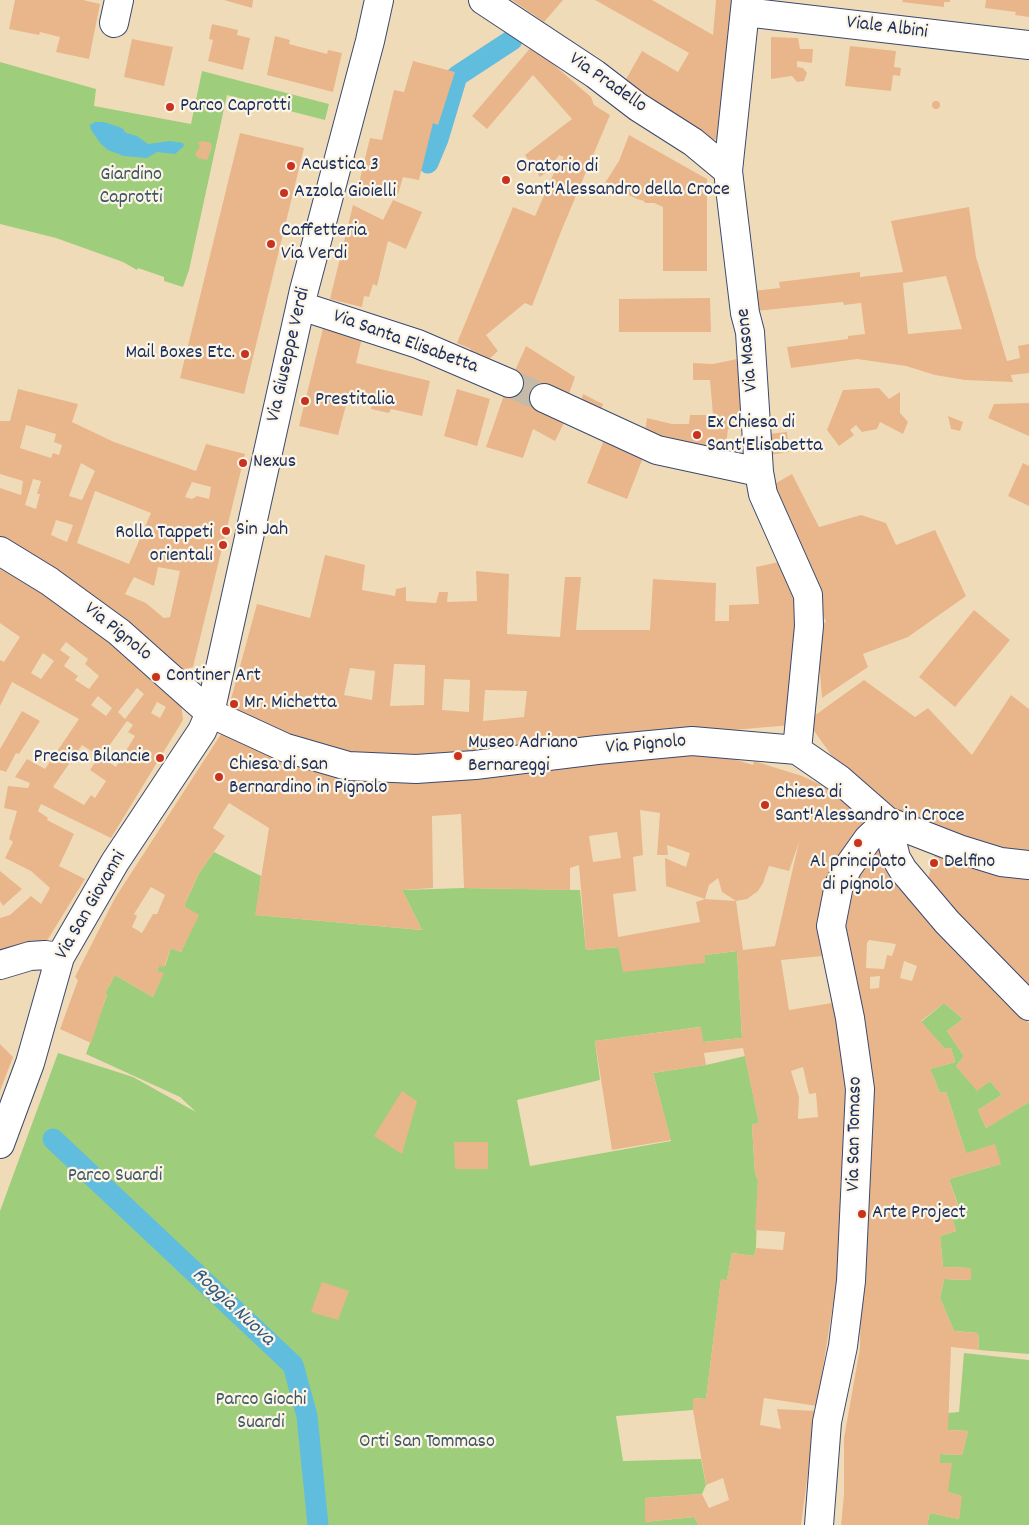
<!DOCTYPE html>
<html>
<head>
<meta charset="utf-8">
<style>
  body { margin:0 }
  canvas { display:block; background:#f0dbb9 }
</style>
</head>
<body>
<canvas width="1029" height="1525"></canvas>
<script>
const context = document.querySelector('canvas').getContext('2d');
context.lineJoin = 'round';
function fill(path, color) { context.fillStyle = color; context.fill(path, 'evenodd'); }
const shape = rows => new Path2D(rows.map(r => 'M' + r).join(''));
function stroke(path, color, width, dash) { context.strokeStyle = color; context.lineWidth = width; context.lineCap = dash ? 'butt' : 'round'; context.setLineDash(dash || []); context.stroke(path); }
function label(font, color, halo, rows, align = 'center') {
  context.font = font + ' Dekko,sans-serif'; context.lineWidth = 4.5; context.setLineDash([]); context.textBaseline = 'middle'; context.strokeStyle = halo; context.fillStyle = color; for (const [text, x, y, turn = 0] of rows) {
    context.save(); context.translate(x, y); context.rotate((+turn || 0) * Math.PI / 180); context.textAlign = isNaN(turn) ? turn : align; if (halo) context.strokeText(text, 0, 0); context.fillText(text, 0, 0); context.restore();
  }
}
fill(shape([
  [0,62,96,89,94,106,191,124,202,71,329,104,325,120,227,95,189,270,183,287,164,281,164,277,138,268,137,270,123,262,56,238,0,224],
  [214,852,261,876,256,915,422,930,402,890,464,888,580,890,586,950,618,947,705,963,705,955,737,951,742,1038,703,1042,700,1027,595,1041,600,1080,517,1100,530,1166,671,1141,653,1073,706,1065,745,1056,759,1123,752,1125,755,1173,758,1180,756,1248,754,1256,732,1253,727,1280,721,1280,706,1399,693,1398,693,1410,616,1416,623,1461,701,1459,706,1485,702,1494,645,1498,645,1522,694,1517,699,1525,0,1525,0,1211,58,1053,133,1077,196,1112,180,1097,86,1054,107,995,105,993,115,975,153,997,163,974,157,971,159,966,165,966,171,948,181,952,198,916,184,906,199,873],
  [944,1003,963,1019,947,1031,964,1056,956,1066,977,1090,990,1081,1002,1095,978,1110,986,1128,1029,1102,1029,1354,979,1350,978,1333,954,1331,940,1298,944,1279,971,1280,971,1268,943,1267,940,1236,956,1231,949,1208,958,1205,949,1179,1001,1164,966,1153,946,1092,940,1093,930,1069,955,1062,951,1048,944,1048,921,1022],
  [964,1353,1029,1360,1029,1525,927,1525,930,1513,959,1519,961,1496,948,1492,940,1463,940,1454,962,1455,968,1431,948,1430,948,1413,959,1412]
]), '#9ece7c');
fill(shape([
  [95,122,104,122,122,128,126,133,137,136,148,144,170,141,183,143,184,146,175,154,157,152,147,158,124,156,108,150,101,144,91,130,90,125]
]), '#60bdde');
stroke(shape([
  [428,163,438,139,457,76,512,40],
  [53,1139,293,1365,307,1416,318,1525]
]), '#60bdde', 21);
fill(shape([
  [15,0,83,0,100,4,89,59,56,52,60,37,40,32,39,35,9,29],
  [224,0,253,0,252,8],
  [512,0,563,0,544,22],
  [595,0,652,0,713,35,716,0,735,0,719,139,712,140,621,88,642,51,678,72,689,53],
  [903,0,950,0,950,2,944,2,944,7,902,2],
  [986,0,1029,0,1029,17,1015,15,1016,12,985,8],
  [212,24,238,30,237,35,250,38,243,70,208,61,213,40,209,39],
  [275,36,290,40,289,44,327,54,328,50,342,53,333,92,267,75],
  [771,37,798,38,800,49,813,49,812,63,797,61,797,67,803,68,807,73,804,81,797,82,792,76,771,79],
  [132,39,173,47,164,86,124,77],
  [532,46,591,97,594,105,610,115,562,229,532,306,525,303,486,335,498,351,487,361,469,353,471,349,457,343,513,207,535,216,553,175,564,157,559,155,548,171,540,177,525,155,572,119,533,75,487,129,472,116],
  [850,46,896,51,894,67,901,68,900,76,893,75,891,91,845,86],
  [413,61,455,72,438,125,433,123,419,180,403,177,397,198,359,183,370,138,382,140,394,90,404,92],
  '932 105a4 4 0 1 1 8 0a4 4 0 1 1-8 0Z',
  [240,133,304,148,244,394,180,378],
  [629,135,707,179,707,271,663,271,663,207,654,203,645,203,644,201,637,199,605,183,619,161],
  [202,141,211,143,212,147,207,160,198,158,195,154,200,147,198,143],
  [393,200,422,212,406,249,388,241,377,286,373,284,369,297,364,296,362,307,330,299,353,205,383,220],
  [969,207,976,257,1007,361,1020,358,1018,346,1029,344,1029,373,1011,375,1013,382,965,380,935,375,906,366,857,359,791,368,787,347,848,339,848,336,865,334,861,303,844,305,843,302,747,312,744,292,780,288,779,282,860,272,860,277,903,272,891,221],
  [946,276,962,329,908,334,903,283],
  [710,298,711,332,619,332,619,299],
  [323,328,362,338,356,363,430,381,422,416,391,409,389,413,371,409,372,403,348,398,338,435,299,426],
  [526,346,575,377,566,402,566,419,555,441,533,429,523,458,486,447,504,395],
  [742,358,747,425,728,429,725,454,644,437,647,418,672,424,689,424,690,415,713,415,710,380,693,380,693,363,713,364],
  [879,388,889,399,900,392,900,413,908,422,903,434,880,422,877,429,862,432,856,425,850,430,854,435,839,446,827,430,843,390],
  [18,389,78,404,72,422,114,442,196,471,206,444,245,454,193,667,180,671,0,539,0,488,21,495,23,481,0,474,0,421,10,421],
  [26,425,56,434,54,442,62,445,59,455,53,453,51,458,20,448],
  [81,463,95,471,82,500,69,496],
  [33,479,41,481,37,494,40,494,36,509,25,505],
  [192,482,211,487,209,499,197,496,192,499,185,497],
  [95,491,151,513,129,564,77,543],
  [56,520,73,525,67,542,51,535],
  [158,567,180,571,170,617,164,618,146,603,125,594,134,577,154,586],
  [457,389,490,399,477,446,444,436],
  [583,394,603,404,599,418,579,409],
  [1029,403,1029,436,988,418,994,404],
  [948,416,963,422,960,431,951,429],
  [787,432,789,452,769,455,768,434],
  [604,440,644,455,627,499,587,483],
  [1023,463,1029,466,1029,506,1008,496],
  [792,474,819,527,861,515,886,523,896,545,935,530,966,596,908,637,863,654,868,667,822,698,819,660,813,627,826,622,769,487],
  [325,555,365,565,362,590,395,596,396,589,406,587,406,601,436,603,439,592,448,592,447,602,477,601,476,571,509,574,507,634,560,637,565,577,581,577,576,630,650,630,653,579,716,583,715,621,729,621,729,605,759,604,756,567,788,560,804,598,792,725,383,759,291,743,242,715,231,699,257,604,310,618],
  [394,664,425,665,424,705,390,706],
  [350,668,375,671,372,700,344,695],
  [444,679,470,680,469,712,442,710],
  [485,690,527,691,524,717,483,721],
  [0,562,76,614,181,701,183,720,111,838,41,804,38,811,48,818,47,820,74,834,59,866,85,879,45,944,0,957,0,918,10,915,31,896,41,904,50,888,31,871,5,858,13,842,9,839,17,811,4,808,8,786,28,788,30,783,15,777,27,759,45,769,79,719,12,682,0,706,0,660,4,662,20,637,0,623],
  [66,642,88,659,85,664,99,676,89,689,75,680,78,676,64,666,70,657,60,650],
  [43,653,54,661,41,679,31,673],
  [137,688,144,694,125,719,118,712],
  [98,696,112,708,106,716,91,705],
  [157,702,166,707,160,718,151,713],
  [127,721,133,725,128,732,135,736,116,767,101,757],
  [82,745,99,756,90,770,106,781,95,798,91,795,84,805,53,787],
  [974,610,1010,640,955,707,919,677],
  [864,680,915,717,928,708,972,755,1011,695,1029,709,1029,858,1001,856,895,813,844,773,807,721],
  [22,711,40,721,19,754,16,753,6,772,0,770,0,749],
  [223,731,345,774,373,781,445,777,698,753,723,756,753,765,754,761,802,776,821,785,845,801,871,826,827,901,854,1085,848,1208,817,1406,764,1398,760,1425,781,1429,777,1409,816,1411,801,1525,699,1525,694,1517,645,1522,645,1498,702,1494,709,1508,729,1500,723,1478,706,1485,693,1410,693,1398,706,1399,721,1279,727,1280,732,1253,754,1256,756,1248,783,1250,785,1232,755,1230,758,1180,755,1173,752,1125,759,1123,743,1048,704,1053,706,1065,653,1073,671,1140,612,1150,595,1041,701,1027,703,1042,742,1038,737,951,705,955,705,963,623,972,618,947,586,950,579,865,570,868,570,890,464,888,461,814,432,816,433,888,402,890,422,930,255,915,269,828,229,803,213,828,225,836,199,873,184,906,199,915,181,952,171,948,164,967,159,966,157,971,164,973,153,997,115,975,105,993,107,994,91,1043,60,1029,78,980,75,977,115,898],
  [640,810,660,813,657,855,668,855,667,845,690,853,686,867,665,858,666,886,705,899,709,885,718,878,722,892,736,901,705,899,696,902,700,922,618,937,613,894,636,891,633,857,643,855],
  [617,832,621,858,593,862,589,836],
  [799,842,775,946,743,950,736,901,747,899,758,891,763,883,769,866,789,871],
  [151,887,165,895,157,914,153,914,142,933,132,927,137,916,134,914],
  [823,956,832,1003,789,1010,781,960],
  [803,1067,809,1094,816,1093,818,1117,798,1119,799,1097,791,1071],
  [937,846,1029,873,1029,994,926,886],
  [877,849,885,851,884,869,894,874,894,880,923,916,996,993,1029,1023,1029,1102,986,1128,978,1110,1002,1095,990,1081,977,1091,956,1066,964,1056,947,1031,963,1019,944,1003,921,1021,944,1048,951,1048,955,1062,930,1069,940,1093,946,1092,966,1153,995,1144,1001,1164,949,1179,958,1206,949,1208,956,1231,940,1236,943,1267,971,1268,971,1280,944,1279,940,1298,954,1331,978,1333,979,1350,951,1347,948,1430,968,1431,962,1455,940,1454,940,1463,952,1463,948,1492,962,1496,959,1519,930,1513,927,1525,841,1525,844,1495,844,1438,860,1348,861,1278,843,940,847,886],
  [869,940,896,944,892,956,887,955,884,969,866,968,867,943],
  [904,961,917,966,912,981,900,978],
  [880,976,879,988,870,989,870,977],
  [0,871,22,889,3,906,0,901],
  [0,1044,13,1057,0,1091],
  [402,1091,417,1101,402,1154,374,1136],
  [454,1142,488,1142,488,1169,455,1169],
  [322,1282,349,1291,338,1320,311,1312]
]), '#e9b68b');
stroke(shape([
  [509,383,544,398]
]), '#c5b9a7', 28, [28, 14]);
const minor = shape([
  [483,0,595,74,638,107,693,142,728,171],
  [746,0,728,171,745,313,750,332,759,472,763,494,808,595,809,626,797,750],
  [745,12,1029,45],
  [114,23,119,0],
  [301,306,418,344,509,383],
  [544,398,657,450,759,472],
  [0,551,49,581,119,632,210,713,286,748,348,766,416,769,475,765,597,750,692,741,797,750,839,779,887,821,896,858,903,870,947,922,1029,1006],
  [887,821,959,849,1001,862,1029,865],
  [0,965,30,956,45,955,60,957],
  [0,1144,30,1063,60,957,115,862,202,731,210,713,304,290,370,41,379,0],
  [819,1525,827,1422,843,1346,851,1281,860,1089,850,1018,831,926,839,885,848,867,868,839,887,821]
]);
stroke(minor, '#3b496c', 30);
stroke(minor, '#fff', 28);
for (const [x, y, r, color] of [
  [170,107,5,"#c8321e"],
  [291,166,5,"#c8321e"],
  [506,180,5,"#c8321e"],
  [284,193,5,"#c8321e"],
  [271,244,5,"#c8321e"],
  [245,354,5,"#c8321e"],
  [305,401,5,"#c8321e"],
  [697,435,5,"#c8321e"],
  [243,463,5,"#c8321e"],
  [226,531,5,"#c8321e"],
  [223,545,5,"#c8321e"],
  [156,677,5,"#c8321e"],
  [234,704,5,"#c8321e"],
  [458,756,5,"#c8321e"],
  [160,758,5,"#c8321e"],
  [219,777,5,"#c8321e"],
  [765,805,5,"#c8321e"],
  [858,843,5,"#c8321e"],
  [934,863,5,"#c8321e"],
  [862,1214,5,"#c8321e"]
]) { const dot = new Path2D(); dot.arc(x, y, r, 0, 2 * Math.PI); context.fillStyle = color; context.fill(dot); stroke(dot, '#fcf5e5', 2); }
label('20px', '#1b2f5e', '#fcf5e5', [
  ["Viale Albini",887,29,7],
  ["Via Pradello",607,84,35],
  ["Via Santa Elisabetta",405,343,20],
  ["Via Masone",749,350,-96],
  ["Via Giuseppe Verdi",290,355,-77],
  ["Via Pignolo",117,633,39],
  ["Via Pignolo",646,746,-5],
  ["Via San Giovanni",92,906,-60],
  ["Via San Tomaso",856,1134,-89]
]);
label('20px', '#1b2f5e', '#fcf5e5', [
  ["Parco Caprotti",180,107],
  ["Acustica 3",301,166],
  ["Oratorio di",516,168],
  ["Sant'Alessandro della Croce",516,191],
  ["Azzola Gioielli",294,193],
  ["Caffetteria",281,232],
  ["Via Verdi",281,255],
  ["Mail Boxes Etc.",235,354,"right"],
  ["Prestitalia",315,401],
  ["Ex Chiesa di",707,424],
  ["Sant'Elisabetta",707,447],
  ["Nexus",253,463],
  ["Sin Jah",236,531],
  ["Rolla Tappeti",213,534,"right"],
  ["orientali",213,557,"right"],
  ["Continer Art",166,677],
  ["Mr. Michetta",244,704],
  ["Museo Adriano",468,744],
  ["Bernareggi",468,767],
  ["Precisa Bilancie",150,758,"right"],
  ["Chiesa di San",229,766],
  ["Bernardino in Pignolo",229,789],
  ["Chiesa di",775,794],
  ["Sant'Alessandro in Croce",775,817],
  ["Al principato",858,863,"center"],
  ["di pignolo",858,886,"center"],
  ["Delfino",944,863],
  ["Arte Project",872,1214]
], 'left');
label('20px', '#3c5766', '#fcf5e5', [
  ["Giardino",131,176],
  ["Caprotti",131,199],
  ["Parco Suardi",115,1177],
  ["Parco Giochi",261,1401],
  ["Suardi",261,1424],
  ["Orti San Tommaso",427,1443]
]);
label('italic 21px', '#305a84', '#fcf5e5', [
  ["Roggia Nuova",232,1308,43]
]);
</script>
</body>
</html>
